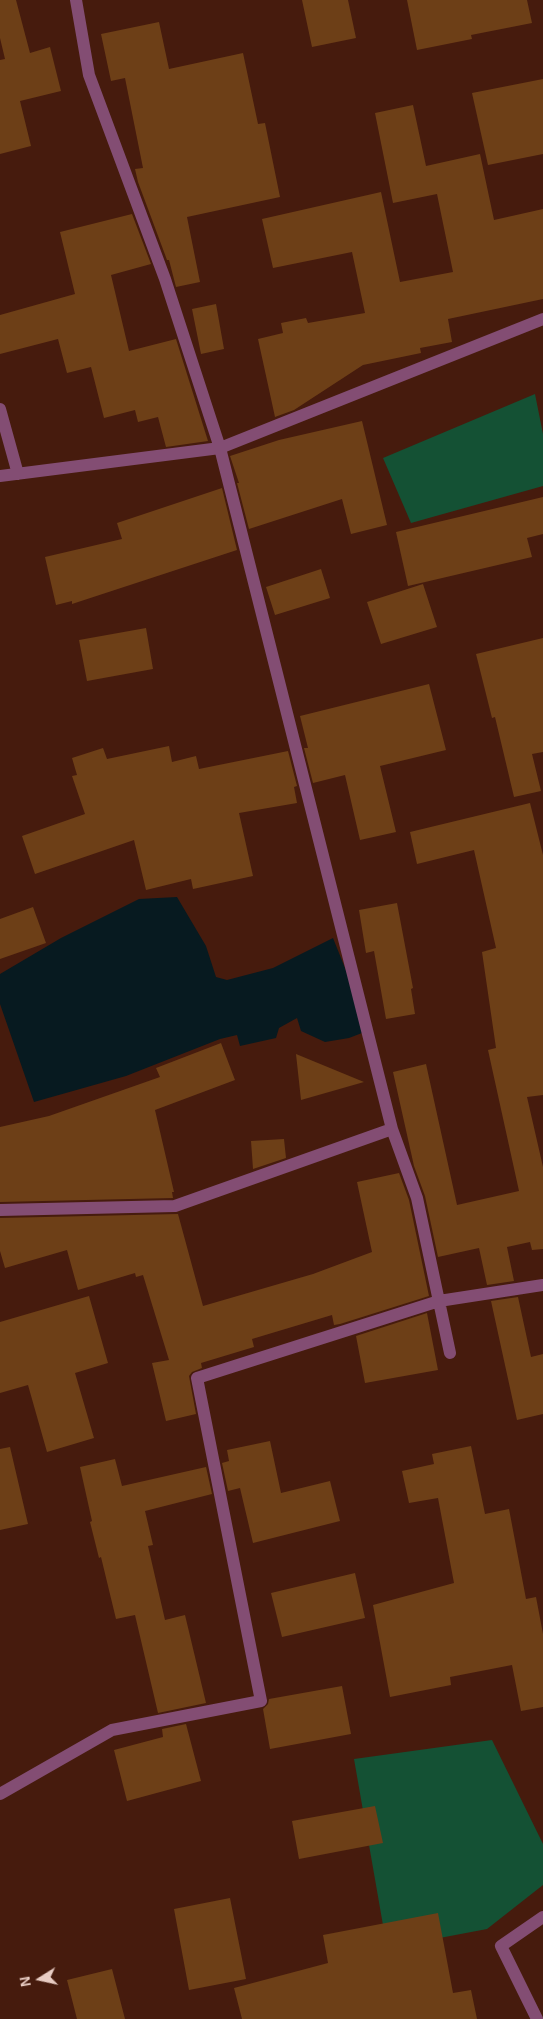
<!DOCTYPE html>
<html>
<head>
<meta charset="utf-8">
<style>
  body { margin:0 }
  #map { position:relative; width:543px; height:2019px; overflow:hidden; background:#461b0d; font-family:Helvetica,sans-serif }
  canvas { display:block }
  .north { position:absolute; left:15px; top:1954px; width:50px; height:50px; -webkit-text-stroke:4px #461b0d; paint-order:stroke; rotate:260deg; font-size:14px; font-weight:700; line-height:20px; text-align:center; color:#e8ccc3 }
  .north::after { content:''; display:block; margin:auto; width:18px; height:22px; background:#e8ccc3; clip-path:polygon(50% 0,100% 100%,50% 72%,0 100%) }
</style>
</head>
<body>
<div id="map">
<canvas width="543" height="2019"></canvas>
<div class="north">N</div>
</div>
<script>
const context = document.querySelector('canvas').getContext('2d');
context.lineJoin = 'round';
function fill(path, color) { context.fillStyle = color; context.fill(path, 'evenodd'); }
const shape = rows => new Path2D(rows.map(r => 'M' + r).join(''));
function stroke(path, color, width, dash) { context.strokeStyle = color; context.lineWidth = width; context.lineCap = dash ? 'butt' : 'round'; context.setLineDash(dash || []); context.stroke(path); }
fill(shape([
  [535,394,543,434,543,486,411,523,383,458],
  [492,1740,543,1844,543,1885,487,1929,387,1948,354,1759]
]), '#145134');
fill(shape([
  [177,897,206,946,216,977,227,980,273,968,333,938,353,988,362,1033,349,1038,325,1042,301,1031,297,1018,279,1028,276,1038,240,1046,237,1035,220,1039,126,1076,34,1102,0,1004,0,974,61,938,139,899]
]), '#071a20');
fill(shape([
  [0,0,16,0,30,53,50,47,61,91,20,101,31,146,0,154,0,60,5,59,0,38],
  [302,0,348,0,356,38,312,47],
  [407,0,527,0,532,23,471,35,472,39,417,50],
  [159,22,169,69,243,53,258,124,265,123,280,197,187,217,200,282,176,287,169,260,167,260,138,182,135,169,143,168,125,78,111,81,101,34],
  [543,79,543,154,488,165,472,93],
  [413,105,426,166,480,154,494,220,543,209,543,299,448,319,452,342,420,348,421,353,363,365,294,410,275,417,258,339,283,333,281,323,306,318,308,323,365,313,352,252,273,268,262,219,381,192,400,282,453,272,437,194,393,203,375,113],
  [132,214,151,264,111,275,129,351,176,339,208,441,166,447,158,417,138,422,135,410,104,418,91,367,67,373,58,339,0,354,0,315,75,294,60,232],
  [216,304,224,349,201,354,192,309],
  [362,421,387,525,351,534,342,499,249,529,237,483,239,483,230,456,279,440],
  [222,488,237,550,72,604,72,601,56,605,45,557,122,539,117,523],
  [543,497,543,534,527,538,532,557,408,586,396,532],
  [321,569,330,598,275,615,266,587],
  [423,584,437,627,381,644,367,602],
  [146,628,153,669,87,681,79,640],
  [543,638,543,752,532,754,541,791,514,797,495,717,492,718,476,654],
  [429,684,446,750,380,766,396,832,360,840,345,775,313,783,304,748,308,748,300,716],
  [169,746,172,762,196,756,199,769,288,751,297,786,294,787,297,803,239,813,253,876,193,889,191,879,146,890,134,840,35,874,22,836,85,814,72,776,77,775,72,758,103,748,107,759],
  [530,803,543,855,543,1095,527,1097,543,1167,543,1249,532,1250,530,1242,507,1247,514,1281,487,1285,479,1248,438,1257,425,1196,414,1166,393,1072,426,1064,457,1205,519,1191,488,1050,496,1048,482,952,496,948,474,850,417,864,410,832],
  [397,903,413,988,411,989,415,1014,386,1019,374,951,366,953,359,910],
  [33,907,46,943,0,959,0,919],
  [221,1043,235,1080,155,1110,174,1192,172,1192,173,1198,0,1202,0,1127,49,1116,160,1077,156,1068],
  [296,1054,364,1082,301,1100],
  [284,1139,286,1158,253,1169,251,1141],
  [399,1173,409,1200,429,1296,340,1324,334,1325,332,1315,252,1339,254,1347,201,1363,202,1368,192,1372,189,1376,196,1414,166,1421,152,1363,169,1360,143,1275,136,1277,135,1273,78,1290,67,1250,5,1268,0,1251,0,1218,178,1214,203,1306,313,1274,372,1252,357,1182],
  [89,1296,108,1363,75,1373,94,1438,47,1452,28,1385,0,1393,0,1322],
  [518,1297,531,1357,543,1354,543,1414,517,1420,491,1301],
  [427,1313,438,1370,365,1383,356,1336],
  [270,1441,281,1493,330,1481,340,1521,253,1543,240,1488,228,1491,222,1463,229,1461,227,1450],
  [471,1446,485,1514,509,1509,526,1599,536,1597,543,1634,543,1707,521,1711,512,1665,450,1677,451,1685,390,1697,373,1605,454,1583,438,1498,409,1503,402,1471,434,1464,432,1454],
  [10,1447,28,1524,0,1530,0,1449],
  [115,1459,122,1486,206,1467,212,1494,145,1511,153,1545,148,1546,165,1620,185,1615,206,1703,158,1713,135,1615,116,1619,101,1557,99,1558,90,1522,92,1521,80,1467],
  [355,1573,365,1618,282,1637,271,1593],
  [342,1686,351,1734,270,1749,263,1709,268,1704,269,1699],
  [186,1724,201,1781,127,1801,114,1750,163,1737,162,1729],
  [375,1806,383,1843,299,1859,292,1821],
  [230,1898,246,1979,189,1990,174,1909],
  [438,1913,453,1993,471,1990,477,2019,242,2019,234,1988,328,1963,323,1935],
  [112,1969,125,2019,77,2019,67,1980]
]), '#6d3f17');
stroke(shape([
  [0,409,18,474],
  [0,476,220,448,543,319],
  [392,1129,417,1198,450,1353],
  [0,1210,175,1206,392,1129,220,448,165,279,89,75,76,0],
  [0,1794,112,1730,261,1701,197,1378,439,1301,543,1285],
  [537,2019,501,1946,543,1917]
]), '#834d73', 12);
</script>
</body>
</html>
